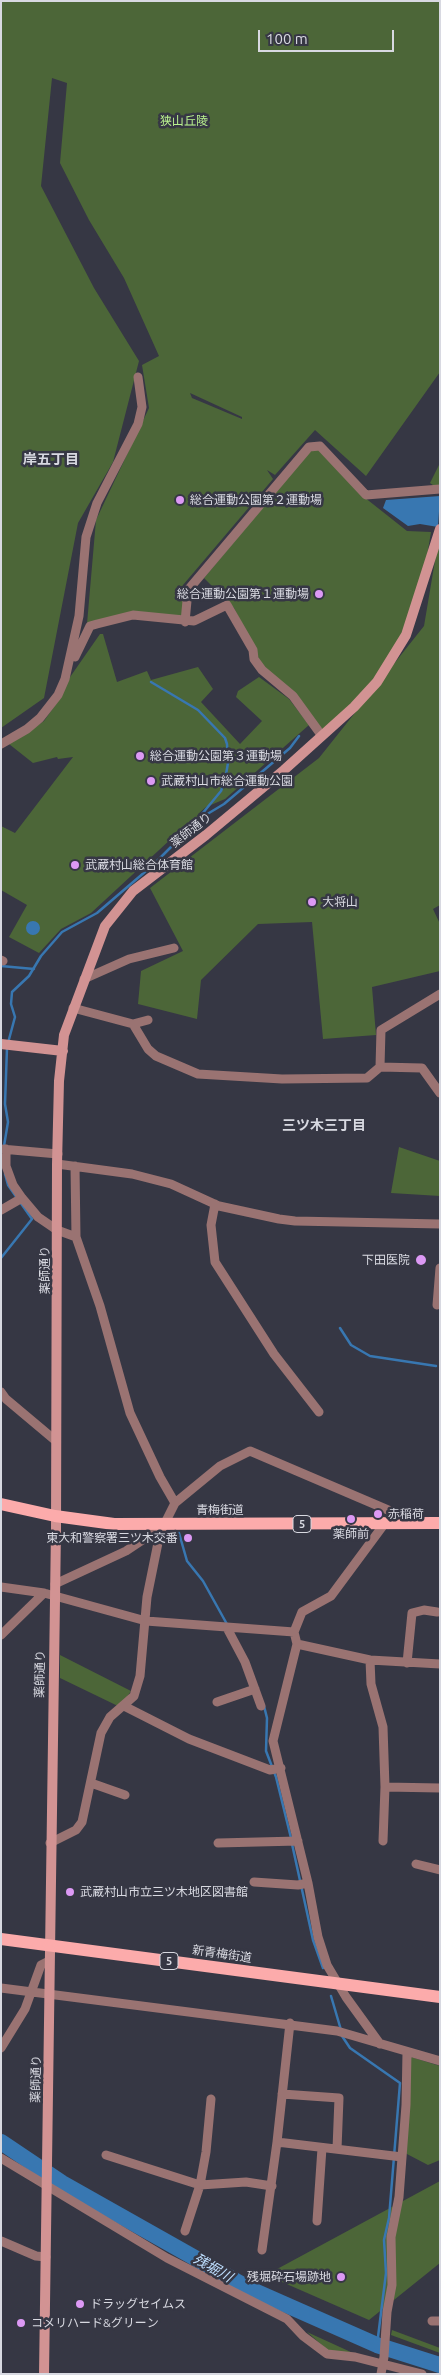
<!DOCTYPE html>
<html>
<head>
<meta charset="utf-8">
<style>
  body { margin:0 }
  #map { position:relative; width:441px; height:2375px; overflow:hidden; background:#363744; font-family:Ubuntu,sans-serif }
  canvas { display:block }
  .frame { position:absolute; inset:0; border:2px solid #d8d9e1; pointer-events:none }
  .scale { position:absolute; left:258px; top:30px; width:136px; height:22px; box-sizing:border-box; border:2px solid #d8d9e1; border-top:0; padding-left:6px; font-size:15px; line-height:18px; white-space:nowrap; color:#d8d9e1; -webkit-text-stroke:4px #363744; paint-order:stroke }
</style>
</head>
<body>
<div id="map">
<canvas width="441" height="2375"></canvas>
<div class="frame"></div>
<div class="scale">100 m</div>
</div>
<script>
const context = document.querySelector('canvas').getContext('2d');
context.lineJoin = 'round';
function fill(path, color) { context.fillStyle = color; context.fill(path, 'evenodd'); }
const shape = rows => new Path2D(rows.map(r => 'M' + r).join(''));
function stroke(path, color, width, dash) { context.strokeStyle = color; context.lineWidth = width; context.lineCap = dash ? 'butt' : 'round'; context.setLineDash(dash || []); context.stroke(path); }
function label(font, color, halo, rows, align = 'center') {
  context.font = font + ' Ubuntu,"Noto Sans JP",sans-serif'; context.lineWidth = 5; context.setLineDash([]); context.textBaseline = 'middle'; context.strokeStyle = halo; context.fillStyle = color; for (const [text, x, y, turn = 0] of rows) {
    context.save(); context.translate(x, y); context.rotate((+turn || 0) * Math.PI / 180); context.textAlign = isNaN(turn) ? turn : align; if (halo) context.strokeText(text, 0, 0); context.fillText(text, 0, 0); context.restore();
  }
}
fill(shape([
  [1,1,440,1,440,372,366,476,315,430,275,475,267,470,273,479,183,585,184,617,132,612,87,624,96,520,149,408,142,365,159,356,124,278,89,220,60,163,67,83,52,78,41,186,94,288,139,361,113,462,78,523,44,698,1,728],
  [190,393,242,417,242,419,192,398],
  [319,449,364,497,407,531,431,532,423,580,404,631,380,678,326,738,264,669,234,608,204,578,310,450],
  [440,463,440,490,430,483],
  [440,531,440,905,433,909,440,924,440,971,372,987,376,1035,323,1039,312,922,258,924,201,980,197,1019,138,1004,141,971,183,951,150,888,319,758,424,626],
  [100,634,103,634,117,682,147,671,151,680,198,667,213,689,201,702,240,744,262,721,236,697,238,691,259,677,289,699,309,725,225,799,206,807,198,814,205,822,194,831,192,833,185,826,91,913,61,929,39,953,9,937,27,905,1,890,1,826,15,833,73,757,58,759,57,757,33,763,9,744,44,721,61,697,68,680],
  [399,1147,440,1161,440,1196,391,1193],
  [60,1655,131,1691,120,1707,60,1678],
  [411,2057,440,2066,440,2160,428,2165,405,2153],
  [440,2181,440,2263,369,2320,266,2275],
  [392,2330,440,2348,440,2353,391,2335],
  [307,2332,353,2353,330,2352]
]), '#4c6638');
fill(shape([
  [440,496,438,527,420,524,408,526,383,508,386,500],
  '26 928a7 7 0 1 1 14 0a7 7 0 1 1-14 0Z'
]), '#3877b1');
stroke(shape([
  [151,682,198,710,225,738,227,744,228,763,225,780,221,791,202,814,203,817],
  [1,966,34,969],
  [8,1043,15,1017,11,1004,12,992,29,976,41,956,62,932,97,913,153,865,199,819,224,804,290,748,299,736],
  [4,1146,8,1122,5,1104,7,1048],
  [5,1174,8,1185,17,1198],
  [1,1258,32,1219,20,1202],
  [340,1328,351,1345,370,1356,436,1366],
  [179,1533,187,1561,203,1581,228,1626],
  [264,1706,267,1718,266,1751,276,1777,291,1838],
  [292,1844,313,1940,323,1968],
  [331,1996,341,2030],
  [342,2036,350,2048,400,2083,389,2218,384,2240,386,2273,377,2345]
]), '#3877b1', 2.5);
stroke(shape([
  [1,2142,62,2183,250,2289,377,2345,440,2365]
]), '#3877b1', 16);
stroke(shape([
  [185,622,188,590,309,447,320,446,366,495,440,489],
  [75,657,90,626,97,624,133,615,194,621,227,605,253,650,254,659,262,670,293,696,322,736],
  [1,744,27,729,40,718,58,695,65,679,79,616,86,537,97,503,138,424,142,407,138,377],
  [1,960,3,961],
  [84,979,129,959,174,948],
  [73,1008,133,1024,148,1049,156,1056,198,1074,282,1079,367,1078,380,1067,422,1068,440,1093],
  [133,1024,148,1020],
  [380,1067,381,1030,440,994],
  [1,1149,58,1154],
  [6,1149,6,1166,13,1185,22,1198,38,1217,57,1230,76,1237],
  [57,1164,132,1174,171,1184,219,1206,279,1219,295,1221,440,1224],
  [75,1166,76,1237,100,1306,130,1413,160,1477,175,1503],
  [215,1204,211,1225,215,1262,274,1354,319,1412],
  [1,1210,22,1198],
  [437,1305,440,1268],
  [1,1392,6,1399,56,1441],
  [55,1584,126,1551,165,1525],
  [1,1587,44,1593,146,1621,294,1632],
  [227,1628,245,1662,261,1706],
  [1,1635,44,1593],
  [297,1644,370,1660,440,1664],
  [370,1660,371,1684,383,1727,385,1787,440,1788],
  [407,1663,412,1613,424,1610,437,1612],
  [217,1702,255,1689],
  [124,1706,189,1739,270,1770,281,1768],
  [91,1783,125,1795],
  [383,1841,385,1787],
  [50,1843,76,1830,82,1822,101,1733,110,1717,134,1696,140,1676,147,1597,160,1533,175,1503,220,1466,250,1451,388,1510,393,1513,395,1523],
  [218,1843,298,1841],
  [416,1864,440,1870],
  [254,1882,298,1885,308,1883],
  [1,1988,337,2031,440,2061],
  [290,2023,277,2142,402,2157],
  [380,2044,346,1997,327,1965,318,1937,308,1883,273,1741,297,1644,294,1632,302,1612,331,1596,385,1523],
  [1,2048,25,2009,41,1965,49,1961],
  [282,2094,339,2098,337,2149],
  [106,2155,200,2185,246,2182,272,2186],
  [1,2158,167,2258,287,2319,303,2336,327,2354,355,2357,422,2374],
  [317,2221,322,2148],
  [185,2231,200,2185,206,2152,211,2099],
  [1,2241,36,2256,46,2257],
  [262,2250,277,2142],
  [432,2321,440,2321],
  [381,2374,384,2357,387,2312,392,2285,391,2237,399,2197,406,2105,407,2052]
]), '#9a7372', 9);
stroke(shape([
  [1,1044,63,1051],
  [44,2374,56,1529,57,1164,59,1081,64,1035,105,926,133,891,206,835,284,770,354,707,377,682,406,635,440,529]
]), '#d29393', 10);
stroke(shape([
  [1,1504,55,1516,114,1524,440,1523],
  [1,1939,440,1997]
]), '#fcabab', 12);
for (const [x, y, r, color] of [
  [180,500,5,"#dc99f4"],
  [319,594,5,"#dc99f4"],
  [140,756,5,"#dc99f4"],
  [151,781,5,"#dc99f4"],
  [75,865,5,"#dc99f4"],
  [312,902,5,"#dc99f4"],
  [421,1260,6,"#dc99f4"],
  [378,1514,5,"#dc99f4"],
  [351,1519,5,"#dc99f4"],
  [188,1538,5,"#dc99f4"],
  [70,1892,5,"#dc99f4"],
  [341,2277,5,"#dc99f4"],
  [80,2304,5,"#dc99f4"],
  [21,2323,5,"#dc99f4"]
]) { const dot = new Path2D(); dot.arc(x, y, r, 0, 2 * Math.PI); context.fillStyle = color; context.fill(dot); stroke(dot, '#363744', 2); }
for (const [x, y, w] of [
  [302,1524,18],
  [169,1961,18]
]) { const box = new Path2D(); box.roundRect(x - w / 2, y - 8.5, w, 17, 4); context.fillStyle = '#363744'; context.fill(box); stroke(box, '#d8d9e1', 1); }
label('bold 11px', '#d8d9e1', null, [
  ["5",302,1524],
  ["5",169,1961]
]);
label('12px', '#b9f28e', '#363744', [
  ["狭山丘陵",184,121]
]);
label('12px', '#d8d9e1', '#363744', [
  ["総合運動公園第２運動場",190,500],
  ["総合運動公園第１運動場",309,594,"right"],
  ["総合運動公園第３運動場",150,756],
  ["武蔵村山市総合運動公園",161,781],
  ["武蔵村山総合体育館",85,865],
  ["大将山",322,902],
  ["下田医院",410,1260,"right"],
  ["赤稲荷",388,1514],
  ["薬師前",351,1534,"center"],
  ["東大和警察署三ツ木交番",178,1538,"right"],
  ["武蔵村山市立三ツ木地区図書館",80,1892],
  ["残堀砕石場跡地",331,2277,"right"],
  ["ドラッグセイムス",90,2304],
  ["コメリハード&グリーン",31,2323]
], 'left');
label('12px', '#d8d9e1', '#363744', [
  ["薬師通り",191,830,-38],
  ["薬師通り",45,1270,-90],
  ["青梅街道",220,1510],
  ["薬師通り",40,1674,-89],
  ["新青梅街道",222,1954,8],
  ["薬師通り",36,2079,-89]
]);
label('bold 14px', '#d8d9e1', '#363744', [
  ["岸五丁目",51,459],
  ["三ツ木三丁目",324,1125]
]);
label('italic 14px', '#bedefe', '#363744', [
  ["残堀川",213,2268,30]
]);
</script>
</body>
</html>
